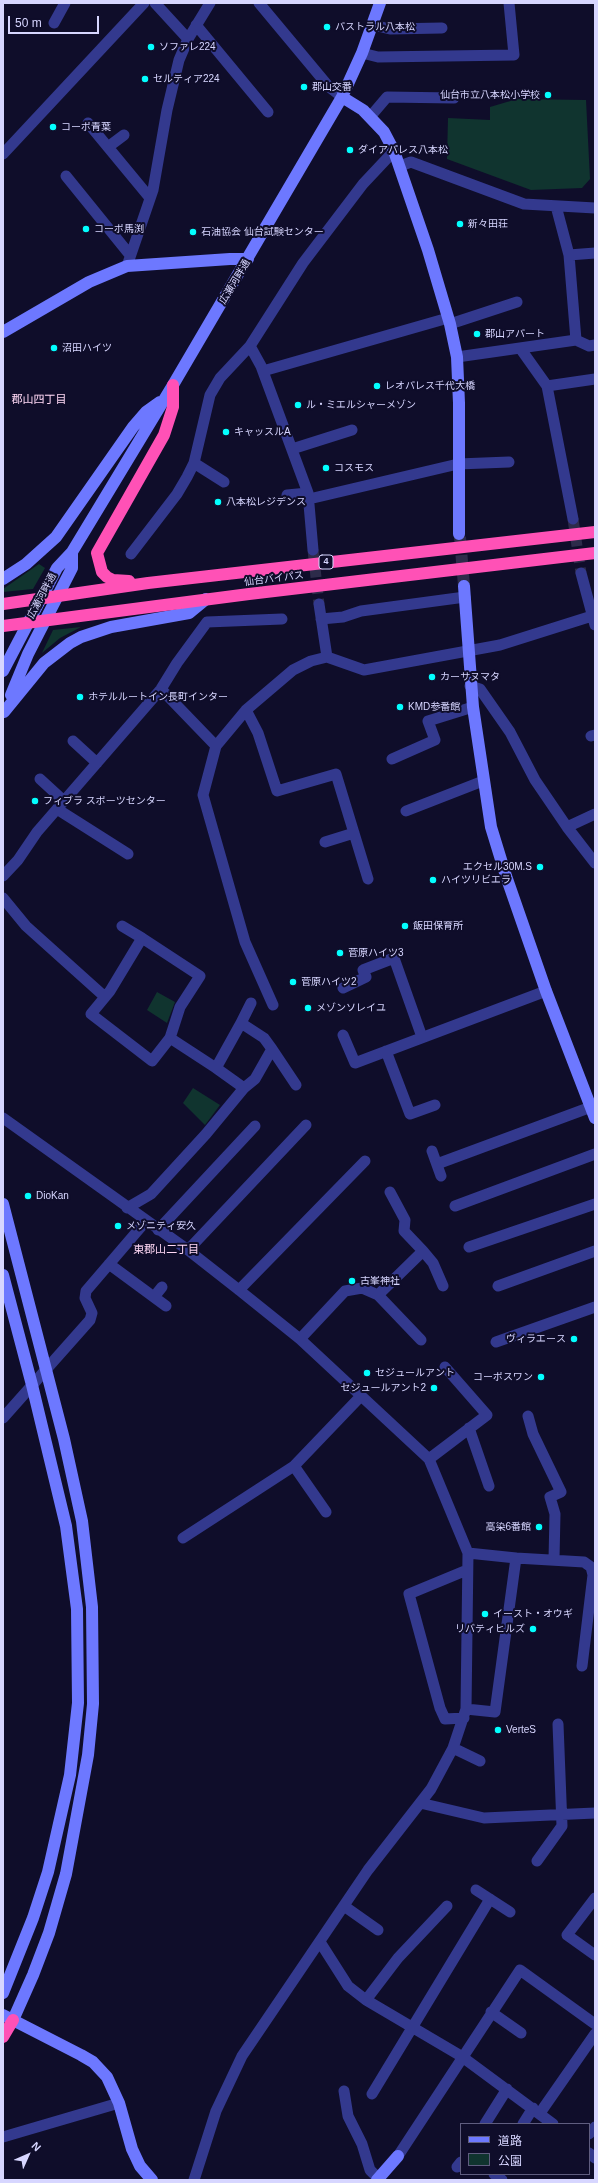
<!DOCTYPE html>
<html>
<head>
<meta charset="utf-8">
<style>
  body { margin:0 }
  #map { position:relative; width:598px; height:2183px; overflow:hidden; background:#0f0d2a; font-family:Helvetica,"Noto Sans JP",sans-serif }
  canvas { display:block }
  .frame { position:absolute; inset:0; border:4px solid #d7d6ff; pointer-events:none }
  .legend { position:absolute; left:460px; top:2123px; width:130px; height:52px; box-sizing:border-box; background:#0f0d2a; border:1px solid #5f5d7f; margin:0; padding:5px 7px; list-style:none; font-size:12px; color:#d7d6ff }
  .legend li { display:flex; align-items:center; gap:8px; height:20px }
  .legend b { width:20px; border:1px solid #5f5d7f }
  .north { position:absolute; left:8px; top:2135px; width:40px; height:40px; -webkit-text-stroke:3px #0f0d2a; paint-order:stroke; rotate:45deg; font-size:11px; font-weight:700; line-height:16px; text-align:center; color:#d7d6ff }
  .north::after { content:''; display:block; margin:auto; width:14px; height:18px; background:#d7d6ff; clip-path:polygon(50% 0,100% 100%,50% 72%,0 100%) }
  .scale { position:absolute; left:8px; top:16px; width:91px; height:18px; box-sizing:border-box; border:2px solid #d7d6ff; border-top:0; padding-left:5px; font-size:12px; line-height:14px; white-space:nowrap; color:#d7d6ff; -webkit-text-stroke:3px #0f0d2a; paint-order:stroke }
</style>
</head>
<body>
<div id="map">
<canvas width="598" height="2183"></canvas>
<div class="frame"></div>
<ul class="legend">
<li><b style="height:5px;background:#6d78ff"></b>道路</li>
<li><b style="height:11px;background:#10342f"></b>公園</li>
</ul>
<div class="north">N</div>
<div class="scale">50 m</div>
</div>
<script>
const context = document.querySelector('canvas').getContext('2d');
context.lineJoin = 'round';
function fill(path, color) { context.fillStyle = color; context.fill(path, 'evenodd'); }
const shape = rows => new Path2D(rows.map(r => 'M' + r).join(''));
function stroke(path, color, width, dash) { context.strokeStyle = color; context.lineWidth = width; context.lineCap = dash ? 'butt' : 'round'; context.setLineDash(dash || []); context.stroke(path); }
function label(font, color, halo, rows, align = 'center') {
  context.font = font + ' Helvetica,"Noto Sans JP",sans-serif'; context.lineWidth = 4; context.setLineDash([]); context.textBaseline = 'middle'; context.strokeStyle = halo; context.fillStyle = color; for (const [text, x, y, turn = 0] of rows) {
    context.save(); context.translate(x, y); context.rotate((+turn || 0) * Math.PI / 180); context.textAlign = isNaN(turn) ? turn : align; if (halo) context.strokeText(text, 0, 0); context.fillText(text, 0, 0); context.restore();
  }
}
fill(shape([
  [517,99,586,100,590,179,582,188,531,190,447,159,448,118,490,120,490,107],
  [39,564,45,568,33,589,3,592,3,589],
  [81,627,60,638,42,653,53,630],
  [157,992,175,1002,167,1023,147,1010],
  [193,1088,220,1105,205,1125,183,1103]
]), '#10342f');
stroke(shape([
  [573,519,581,573],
  [313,550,319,604]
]), '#2d2b4a', 11, [11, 5.5]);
stroke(shape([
  [460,537,464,586]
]), '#2d2b4a', 12, [12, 6]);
stroke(shape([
  [155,3,188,39],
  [259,3,329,87,342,97],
  [54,23,65,3],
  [196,25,268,112],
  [373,25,390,29,442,28],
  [362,53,378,57,514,55,509,3],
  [370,117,387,97,454,98],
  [88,123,150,198],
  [108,147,124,135],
  [3,154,144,3],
  [400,166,411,162,524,204,595,208],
  [66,176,130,255],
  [556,206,569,255,595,253],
  [569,255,576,340],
  [127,266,153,190,167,110,179,60,188,39,210,3],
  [450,324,517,302],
  [250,346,261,366,308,493,313,550],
  [520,348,547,386,573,519],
  [457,357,576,340,589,346,595,345],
  [263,371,448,318],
  [547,386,595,379],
  [292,449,352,430],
  [194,463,224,482],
  [287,495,308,493],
  [309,499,458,464,509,462],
  [131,554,177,494,187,477,194,463,210,395,220,378,250,346,303,263,363,184,394,151],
  [581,573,595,625],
  [319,604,327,657],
  [321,619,343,617,361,611,465,597],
  [470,686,480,689,510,732,535,780,567,827,595,863],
  [161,689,216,746,246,710,293,670,311,661,327,657,364,670,500,645,592,616],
  [246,710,258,733,277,791,336,774,368,879],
  [591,736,595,735],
  [73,741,97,763],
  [216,746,203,795,245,942,273,1005],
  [392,759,435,740,428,721,473,707],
  [40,779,64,801],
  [57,809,128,854],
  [406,811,483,781],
  [567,827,595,814],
  [325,842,354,833],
  [3,876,18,860,37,832,161,689,177,663,207,622,282,619],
  [3,898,26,926,105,997],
  [122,926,142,938,200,976,180,1007,170,1038,152,1061,91,1014,110,991,142,938],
  [343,988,366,977,363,970,394,958,422,1037],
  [241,1023,251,1003],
  [343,1035,355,1063,546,991],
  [170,1038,216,1068],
  [272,1049,296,1085],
  [386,1051,410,1114,435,1105],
  [3,1118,188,1250,239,1290,300,1339,429,1459,468,1553,466,1709,453,1748,431,1789,368,1870,242,2056,216,2111,194,2180],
  [432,1151,441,1176],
  [437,1164,591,1107],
  [455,1206,595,1154],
  [127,1208,151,1194,206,1134,244,1088,255,1079,272,1049,264,1038,241,1023,216,1068,244,1088],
  [158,1230,255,1126],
  [469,1247,595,1204],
  [188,1250,306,1125],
  [423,1251,433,1263,443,1286],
  [109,1264,166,1306],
  [498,1286,595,1251],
  [239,1290,365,1161],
  [378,1295,421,1340],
  [154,1297,162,1287],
  [300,1339,345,1291,362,1288,378,1295,423,1251,404,1231,405,1220,390,1192],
  [496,1342,595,1307],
  [528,1416,533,1434,561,1492,550,1497,555,1514,554,1559],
  [3,1418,90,1320,92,1313,85,1298,86,1291,146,1221],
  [469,1428,489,1486],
  [429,1459,487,1415,445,1367],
  [294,1466,326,1512],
  [183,1538,294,1466,361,1396],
  [516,1558,584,1562,591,1567,593,1575,582,1666],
  [466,1709,495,1712,516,1558,468,1553],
  [464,1718,445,1719,440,1708,409,1594,467,1570],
  [453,1748,480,1761],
  [420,1803,484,1818,595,1813],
  [537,1861,562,1826,558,1724],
  [476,1890,510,1912],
  [595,1898,567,1935,595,1955],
  [344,1906,378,1930],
  [320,1942,348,1986,366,2000,461,2056,553,2124],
  [366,2000,398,1958,447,1906],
  [491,2012,521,2033],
  [344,2091,348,2116,362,2144,370,2170,378,2178],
  [372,2094,490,1899],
  [540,2113,595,2034],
  [485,2124,507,2089],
  [523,2124,533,2108],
  [589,2134,595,2127],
  [3,2137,119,2103],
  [589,2153,595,2158],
  [398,2156,520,1970,595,2024],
  [457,2167,461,2162],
  [494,2174,502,2180]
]), '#33398e', 11);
stroke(shape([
  [342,97,363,110,384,132,394,151,428,250,450,324,457,357,459,403,459,534],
  [3,332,89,282,127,266,230,259,248,259],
  [3,579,26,564,56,537,133,427,146,412,160,402],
  [464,586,473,707,491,827,506,876,546,991,595,1118],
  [3,671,57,568,72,552,173,385,342,97,362,53,380,3],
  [11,695,28,654,72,568,72,552],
  [4,712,44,663,70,643,81,637,111,627,189,613,206,599],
  [3,1204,64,1439,82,1521,92,1607,93,1704,88,1755,66,1874,49,1933,33,1975,13,2020],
  [3,1275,32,1385,66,1526,77,1609,78,1703,70,1775,48,1872,33,1918,3,1993],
  [3,2015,81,2055,93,2062,107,2077,119,2103,132,2149,140,2166,152,2180],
  [377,2180,398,2156]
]), '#6d78ff', 12);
stroke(shape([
  [129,581,113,580,107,577,102,572,97,553,164,435,173,407,173,385],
  [3,604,148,583,595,532],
  [3,626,249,594,595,553],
  [3,2037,13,2020]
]), '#ff51b6', 12);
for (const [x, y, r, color] of [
  [327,27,4,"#02ffff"],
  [151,47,4,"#02ffff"],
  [145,79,4,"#02ffff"],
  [304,87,4,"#02ffff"],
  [548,95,4,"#02ffff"],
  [53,127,4,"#02ffff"],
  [350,150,4,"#02ffff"],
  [460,224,4,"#02ffff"],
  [86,229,4,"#02ffff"],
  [193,232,4,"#02ffff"],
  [477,334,4,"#02ffff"],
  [54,348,4,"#02ffff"],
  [377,386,4,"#02ffff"],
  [298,405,4,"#02ffff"],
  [226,432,4,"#02ffff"],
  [326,468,4,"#02ffff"],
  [218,502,4,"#02ffff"],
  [432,677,4,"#02ffff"],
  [80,697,4,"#02ffff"],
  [400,707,4,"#02ffff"],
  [35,801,4,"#02ffff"],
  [540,867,4,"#02ffff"],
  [433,880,4,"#02ffff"],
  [405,926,4,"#02ffff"],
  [340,953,4,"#02ffff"],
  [293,982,4,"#02ffff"],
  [308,1008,4,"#02ffff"],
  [28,1196,4,"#02ffff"],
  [118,1226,4,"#02ffff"],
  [352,1281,4,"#02ffff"],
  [574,1339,4,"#02ffff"],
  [367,1373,4,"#02ffff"],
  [541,1377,4,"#02ffff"],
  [434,1388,4,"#02ffff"],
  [539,1527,4,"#02ffff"],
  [485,1614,4,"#02ffff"],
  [533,1629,4,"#02ffff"],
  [498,1730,4,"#02ffff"]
]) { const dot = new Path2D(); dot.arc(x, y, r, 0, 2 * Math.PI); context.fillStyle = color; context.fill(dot); stroke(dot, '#0f0d2a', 1.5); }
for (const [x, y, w] of [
  [326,562,14]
]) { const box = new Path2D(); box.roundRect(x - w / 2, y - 7, w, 14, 3); context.fillStyle = '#0f0d2a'; context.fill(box); stroke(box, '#d7d6ff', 1); }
label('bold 9px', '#d7d6ff', null, [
  ["4",326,562]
]);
label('10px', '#d7d6ff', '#0f0d2a', [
  ["パストラル八本松",335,27],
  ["ソファレ224",159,47],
  ["セルティア224",153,79],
  ["郡山交番",312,87],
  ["仙台市立八本松小学校",540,95,"right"],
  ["コーポ青葉",61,127],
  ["ダイアパレス八本松",358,150],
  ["新々田荘",468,224],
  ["コーポ馬渕",94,229],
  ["石油協会 仙台試験センター",201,232],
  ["郡山アパート",485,334],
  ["沼田ハイツ",62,348],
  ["レオパレス千代大橋",385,386],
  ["ル・ミエルシャーメゾン",306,405],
  ["キャッスルA",234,432],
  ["コスモス",334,468],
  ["八本松レジデンス",226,502],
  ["カーサヌマタ",440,677],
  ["ホテルルートイン長町インター",88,697],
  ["KMD参番館",408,707],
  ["フィブラ スポーツセンター",43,801],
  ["エクセル30M.S",532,867,"right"],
  ["ハイツリビエラ",441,880],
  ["飯田保育所",413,926],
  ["菅原ハイツ3",348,953],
  ["菅原ハイツ2",301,982],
  ["メゾンソレイユ",316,1008],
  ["DioKan",36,1196],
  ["メゾニティ安久",126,1226],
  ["古峯神社",360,1281],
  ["ヴィラエース",566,1339,"right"],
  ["セジュールアント",375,1373],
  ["コーポスワン",533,1377,"right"],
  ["セジュールアント2",426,1388,"right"],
  ["高染6番館",531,1527,"right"],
  ["イースト・オウギ",493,1614],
  ["リバティヒルズ",525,1629,"right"],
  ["VerteS",506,1730]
], 'left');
label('10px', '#d7d6ff', '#0f0d2a', [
  ["広瀬河畔通",235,282,-59],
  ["仙台バイパス",274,579,-7],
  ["広瀬河畔通",42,596,-62]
]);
label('11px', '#ffd8f5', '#0f0d2a', [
  ["郡山四丁目",39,400],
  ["東郡山二丁目",166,1250]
]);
</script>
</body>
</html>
